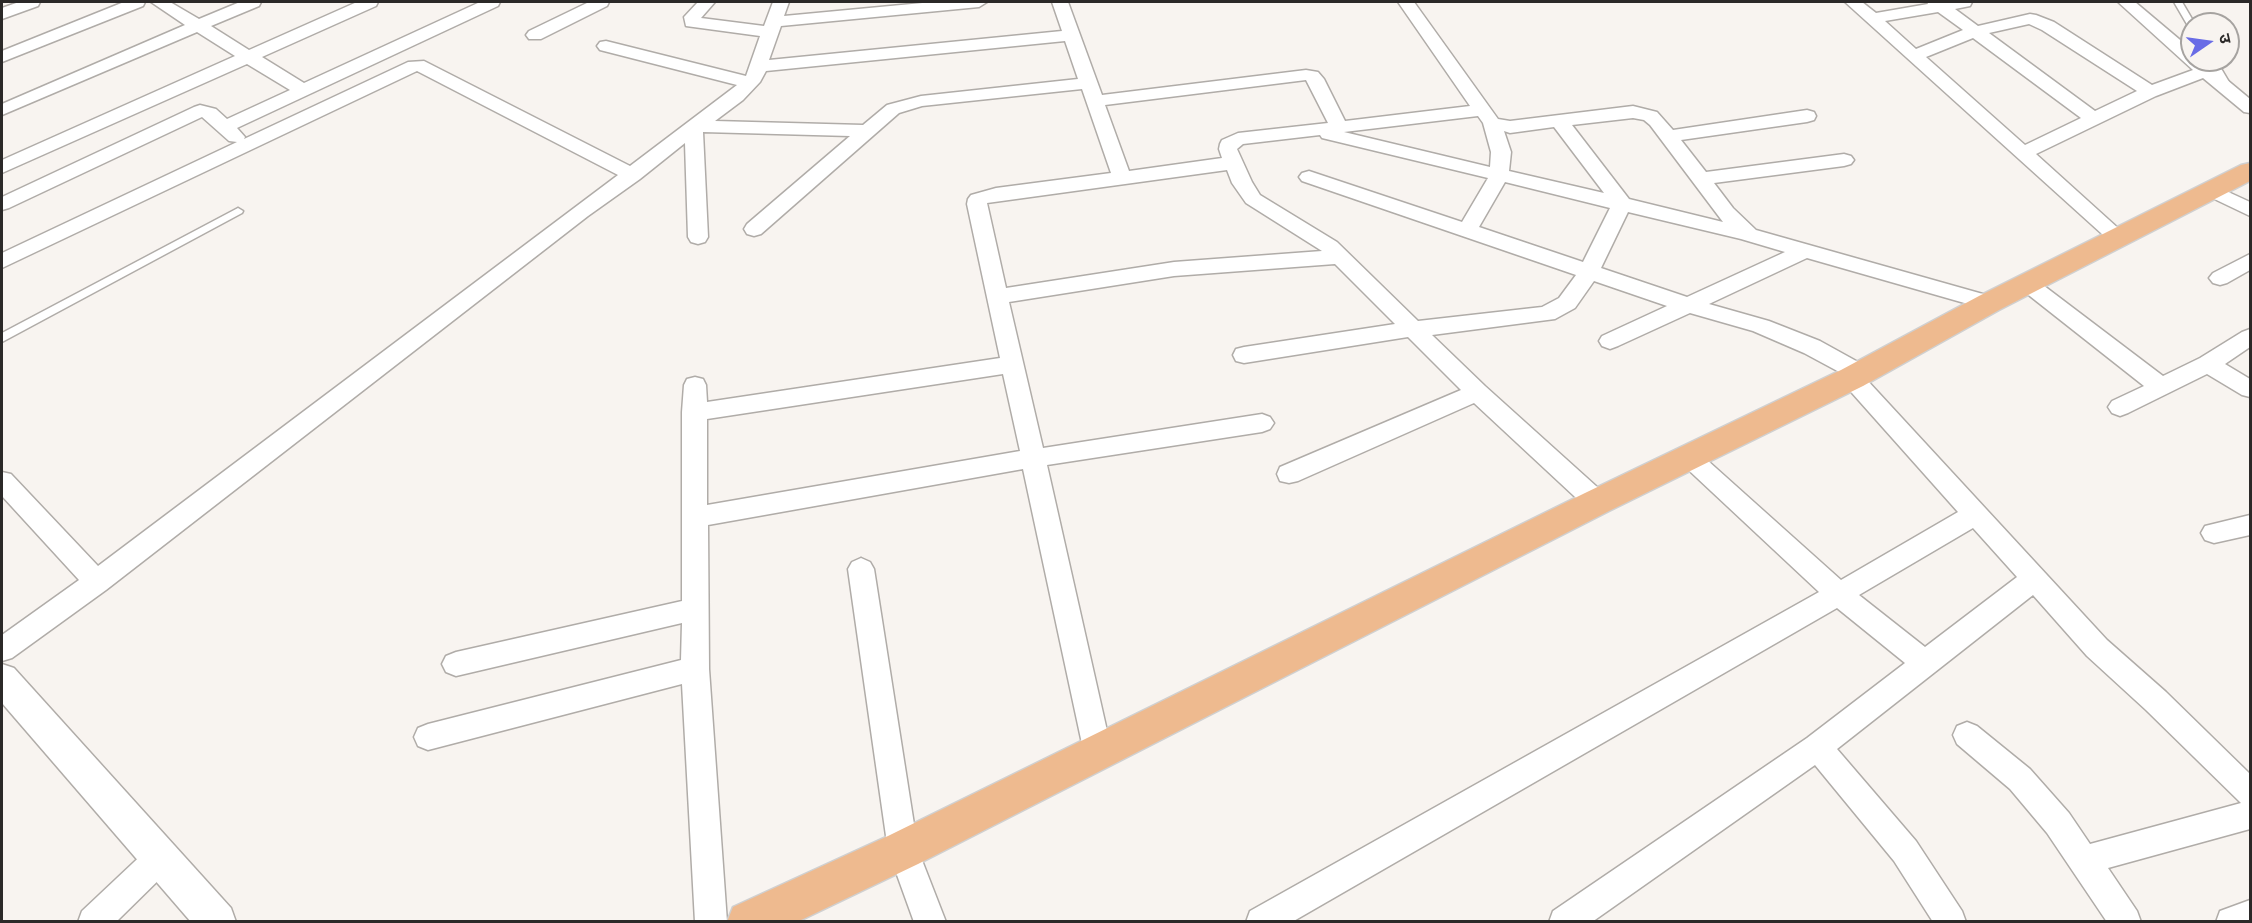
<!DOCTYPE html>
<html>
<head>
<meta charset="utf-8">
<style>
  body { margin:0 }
  #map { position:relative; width:2252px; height:923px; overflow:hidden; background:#f8f4f0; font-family:Mulish,"Noto Sans Devanagari",sans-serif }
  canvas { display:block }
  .frame { position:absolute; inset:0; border:3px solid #2b2928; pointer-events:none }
  .north { position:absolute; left:2180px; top:12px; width:60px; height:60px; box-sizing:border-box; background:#f8f4f0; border:2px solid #a6a3a0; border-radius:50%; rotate:77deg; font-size:16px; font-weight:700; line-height:24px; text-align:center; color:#2b2928 }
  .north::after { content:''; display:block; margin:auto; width:21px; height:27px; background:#696ce6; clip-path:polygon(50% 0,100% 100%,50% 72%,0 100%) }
</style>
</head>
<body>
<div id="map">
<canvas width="2252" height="923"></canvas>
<div class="frame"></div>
<div class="north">उ</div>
</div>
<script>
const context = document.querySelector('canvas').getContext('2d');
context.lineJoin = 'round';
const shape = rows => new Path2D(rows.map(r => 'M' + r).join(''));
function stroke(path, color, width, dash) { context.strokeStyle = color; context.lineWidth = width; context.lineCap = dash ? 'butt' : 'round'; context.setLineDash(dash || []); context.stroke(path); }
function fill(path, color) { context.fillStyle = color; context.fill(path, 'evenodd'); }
const service = shape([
  [2174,2,2182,2,2195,24,2192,24,2192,29,2188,26,2174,2],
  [2208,60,2216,60,2232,87,2231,89,2225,89,2208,60],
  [238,208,243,211,242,213,2,342,2,333,238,208]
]);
const minor = shape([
  [19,2,40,2,38,6,2,19,2,8,19,2],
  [124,2,145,2,143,6,2,62,2,51,124,2],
  [151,2,170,2,199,19,240,2,261,2,259,6,211,26,249,50,357,2,378,2,376,6,262,57,304,83,480,2,500,2,498,6,237,128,245,137,244,139,408,62,424,61,630,166,737,85,600,50,597,46,600,42,606,41,746,76,760,36,686,26,684,17,698,2,715,2,701,18,764,26,773,2,789,2,784,16,933,2,987,2,979,7,781,26,769,60,1062,31,1052,2,1068,2,1102,95,1306,70,1318,72,1324,79,1345,121,1470,106,1398,2,1414,2,1498,119,1510,121,1633,106,1657,112,1673,130,1807,110,1814,112,1816,116,1814,120,1807,122,1681,140,1706,172,1844,154,1851,156,1854,160,1851,164,1844,166,1714,183,1733,208,1756,230,1997,298,2000,303,1997,308,1989,310,1807,258,1709,304,1769,321,1820,341,1867,367,1870,373,1866,379,2107,640,2166,692,2250,774,2250,829,2108,868,2137,911,2141,922,2107,922,2047,833,2010,789,1957,744,1953,735,1957,726,1967,722,1977,726,2030,769,2069,813,2090,844,2241,803,2146,710,2087,656,2033,595,1837,749,1916,841,1962,911,1966,922,1933,922,1894,861,1815,765,1592,922,1549,922,1553,911,1807,738,1905,663,1837,608,1292,922,1246,922,1250,911,1819,592,1681,463,1677,457,1681,451,1689,448,1697,451,1841,580,1958,512,1844,384,1841,378,1843,374,1804,353,1753,331,1690,313,1618,346,1610,349,1602,346,1599,341,1602,336,1667,306,1594,281,1575,308,1555,319,1432,335,1485,386,1606,495,1609,502,1606,509,1597,512,1588,509,1474,403,1298,481,1289,483,1280,481,1277,474,1280,467,1461,390,1408,337,1244,363,1236,361,1233,355,1236,349,1244,347,1395,324,1335,264,1174,276,1009,302,1043,448,1262,414,1270,417,1274,423,1270,429,1262,432,1047,465,1112,753,1108,762,1098,766,1088,762,1084,753,1023,469,708,525,709,669,727,922,695,922,682,684,428,750,418,746,414,737,418,728,428,724,681,660,682,623,456,676,446,672,442,664,446,656,456,652,682,601,682,412,684,385,687,379,695,377,703,379,706,385,707,402,1000,358,967,204,968,199,971,195,996,188,1111,173,1082,89,922,106,899,113,761,234,754,236,747,234,744,229,747,224,850,136,703,132,708,237,705,242,698,244,691,242,688,237,685,143,640,179,588,216,106,590,12,658,2,661,2,635,79,580,2,496,2,472,11,474,98,566,618,175,417,71,2,268,2,253,237,142,229,141,202,117,9,208,2,210,2,197,194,107,200,105,216,109,227,119,290,90,247,64,2,173,2,160,235,56,197,32,2,115,2,104,185,25,151,2],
  [1065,41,1078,79,921,96,887,105,863,125,715,121,743,100,760,82,766,71,1065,41],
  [1306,80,1328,123,1238,133,1222,140,1220,144,1219,149,1222,158,1129,171,1105,105,1306,80],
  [1478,116,1483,123,1491,152,1490,167,1344,132,1478,116],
  [1633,118,1644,120,1650,125,1723,222,1629,199,1572,125,1633,118],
  [1554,127,1604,193,1509,171,1511,152,1504,131,1510,133,1554,127],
  [1320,135,1322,138,1488,178,1462,222,1309,171,1302,173,1299,177,1302,181,1576,275,1559,298,1542,307,1418,321,1337,242,1260,195,1252,182,1237,149,1243,144,1320,135],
  [1227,170,1232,183,1246,203,1322,251,1174,262,1006,288,987,203,1227,170],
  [1505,182,1610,208,1583,262,1479,227,1505,182],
  [1628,212,1741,239,1785,252,1687,297,1601,268,1628,212],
  [1003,374,1020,451,707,505,707,419,1003,374],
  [1973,528,2017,577,1925,647,1859,595,1973,528],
  [589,2,609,2,607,6,541,39,529,39,526,35,529,31,589,2],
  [1845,2,1862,2,1876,13,1928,4,1927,2,1972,2,1970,6,1955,9,1978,26,2030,14,2036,15,2054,22,2152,85,2193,70,2118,2,2135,2,2192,50,2192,60,2203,60,2250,99,2250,113,2244,112,2203,78,2156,96,2036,154,2129,238,2126,243,2119,245,2112,243,1845,2],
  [1938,12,1963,30,1916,49,1885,21,1938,12],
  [2029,24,2042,30,2137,91,2095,111,1989,33,2029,24],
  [1973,38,2081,118,2025,145,1926,57,1973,38],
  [2213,185,2250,202,2250,216,2206,195,2203,191,2206,187,2213,185],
  [2250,254,2250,270,2227,283,2220,285,2213,283,2209,278,2213,273,2250,254],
  [2028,277,2035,279,2163,376,2200,358,2242,332,2250,329,2250,347,2225,364,2250,379,2250,397,2242,395,2207,374,2128,413,2120,416,2112,413,2108,407,2112,401,2144,386,2021,289,2017,284,2021,279,2028,277],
  [2250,515,2250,535,2214,543,2205,540,2201,533,2205,526,2250,515],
  [861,558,870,562,874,569,918,850,946,922,914,922,888,850,848,569,852,562,861,558],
  [161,842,172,847,176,857,172,867,116,922,78,922,82,911,150,847,161,842],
  [2250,900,2250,922,2216,922,2220,911,2250,900]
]);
const tertiary = shape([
  [2,664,14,668,231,908,236,922,191,922,2,703,2,664]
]);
const primary = shape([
  [2250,163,2250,181,1999,310,1863,386,1609,511,918,864,797,922,727,922,733,907,888,836,1585,493,1841,370,1979,296,2241,165,2250,163]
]);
stroke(service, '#b0aca8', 3);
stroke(minor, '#b0aca8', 3);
stroke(tertiary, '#b0aca8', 3);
stroke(primary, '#d0d0d0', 3);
fill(service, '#fff');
fill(minor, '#fff');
fill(tertiary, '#fff');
fill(primary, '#eeba8f');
</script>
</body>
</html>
